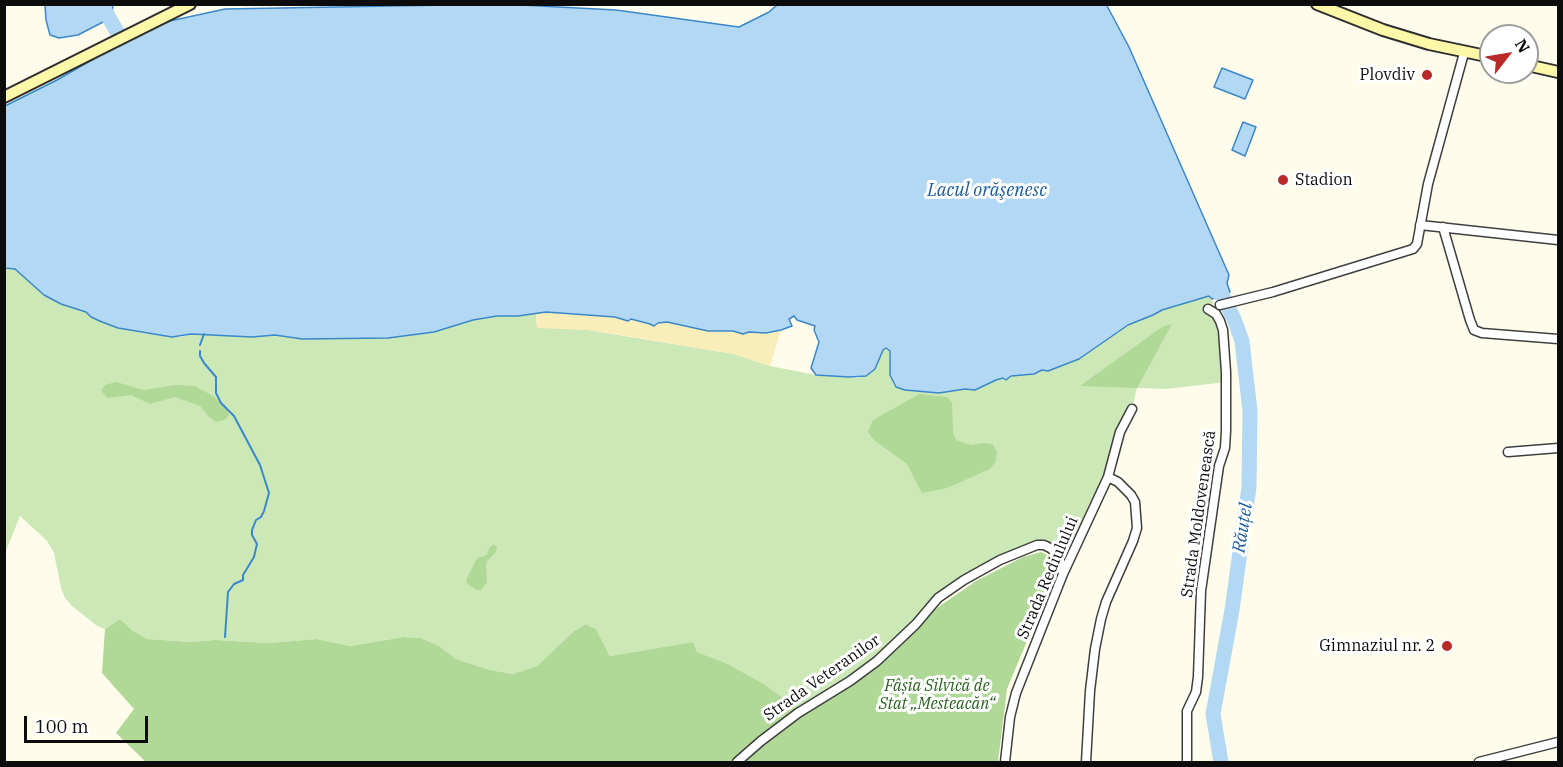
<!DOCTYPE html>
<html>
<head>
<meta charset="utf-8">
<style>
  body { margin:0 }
  #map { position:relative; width:1563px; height:767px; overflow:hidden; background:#fffcec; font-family:"IBM Plex Serif",serif }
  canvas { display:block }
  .frame { position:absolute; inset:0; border:6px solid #0c0c0c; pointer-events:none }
  .north { position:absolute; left:1479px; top:24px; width:60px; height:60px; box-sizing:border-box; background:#fff; border:2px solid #9e9e9e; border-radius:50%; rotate:59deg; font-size:16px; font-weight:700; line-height:24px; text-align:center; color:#0c0c0c }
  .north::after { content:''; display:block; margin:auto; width:21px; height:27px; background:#b82928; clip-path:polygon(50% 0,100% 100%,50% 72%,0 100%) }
  .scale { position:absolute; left:24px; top:716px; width:124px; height:27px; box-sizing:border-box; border:3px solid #0c0c0c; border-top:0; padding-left:8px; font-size:18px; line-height:21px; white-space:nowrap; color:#0c0c0c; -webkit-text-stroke:4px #fff; paint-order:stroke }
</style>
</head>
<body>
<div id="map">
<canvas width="1563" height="767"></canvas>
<div class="frame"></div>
<div class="north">N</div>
<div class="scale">100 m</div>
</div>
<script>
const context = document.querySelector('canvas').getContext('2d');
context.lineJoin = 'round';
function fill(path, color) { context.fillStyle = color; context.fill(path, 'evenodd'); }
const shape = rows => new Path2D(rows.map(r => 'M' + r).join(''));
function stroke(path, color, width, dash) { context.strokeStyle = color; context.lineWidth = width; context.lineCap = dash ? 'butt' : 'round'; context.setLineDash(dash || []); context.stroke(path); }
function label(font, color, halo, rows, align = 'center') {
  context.font = font + ' "IBM Plex Serif",serif'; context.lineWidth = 6; context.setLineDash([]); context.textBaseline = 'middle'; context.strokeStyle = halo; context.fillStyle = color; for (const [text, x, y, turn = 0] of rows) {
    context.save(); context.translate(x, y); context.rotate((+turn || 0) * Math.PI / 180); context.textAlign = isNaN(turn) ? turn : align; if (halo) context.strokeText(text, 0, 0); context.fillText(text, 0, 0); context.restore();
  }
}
fill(shape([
  [5,268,15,269,44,295,61,304,86,312,91,317,118,328,143,333,181,337,191,334,252,337,275,335,302,339,388,338,434,332,473,320,497,316,536,314,537,327,588,330,734,354,770,366,816,375,860,378,883,350,889,349,890,375,894,385,1210,295,1212,299,1226,382,1166,389,1137,388,1132,409,1108,477,1063,574,1060,561,1044,545,1016,553,938,598,896,644,800,712,764,684,726,663,697,652,693,642,610,656,596,629,586,624,574,631,537,666,513,674,490,670,456,659,439,646,421,638,404,637,350,646,317,639,269,643,215,640,190,642,148,639,133,631,120,619,105,629,97,626,72,606,65,598,61,588,54,553,47,541,20,516,6,551,5,550]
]), '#cde8b7');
fill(shape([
  [1172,324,1137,388,1080,386,1162,327],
  [116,382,144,390,176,385,195,386,213,396,228,410,229,415,226,419,216,422,209,417,200,406,175,397,150,404,131,395,107,398,101,390,105,385],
  [919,394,947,397,952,403,953,433,956,440,971,445,984,443,992,444,997,451,996,461,990,469,947,488,922,493,907,464,874,440,868,432,873,420],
  [494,544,497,548,496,552,487,561,486,566,487,582,481,590,477,590,469,585,466,582,467,578,477,558,487,555,489,548],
  [1041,552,1052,557,1057,569,1007,689,998,762,146,762,116,733,134,709,102,673,105,629,120,619,133,631,148,639,190,642,215,640,269,643,317,639,350,646,404,637,421,638,439,646,456,659,490,670,513,674,537,666,574,631,586,624,596,629,610,656,693,642,697,652,726,663,764,684,801,712,870,666,934,610,976,581,1023,557]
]), '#b0d896');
fill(shape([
  [546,312,569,314,613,314,654,326,667,322,685,327,720,332,733,331,743,334,749,332,766,333,781,330,770,366,734,354,621,335,588,330,537,328,536,314]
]), '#f9eeb9');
const water = shape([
  [502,4,616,10,739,27,769,12,777,5,1106,4,1129,47,1229,275,1227,283,1230,292,1212,299,1209,296,1162,310,1153,315,1128,325,1079,359,1048,371,1042,370,1034,374,1011,376,1006,380,1003,378,996,380,975,390,965,389,939,393,905,390,896,387,890,375,890,351,886,348,883,350,875,369,866,376,849,377,816,375,811,368,819,342,814,330,815,326,797,320,794,316,789,319,792,326,781,330,766,333,749,332,743,334,733,331,708,331,667,322,658,323,654,326,650,324,631,319,628,321,615,317,546,312,518,316,497,316,473,320,434,332,388,338,302,339,275,335,252,337,191,334,172,337,118,328,102,322,91,317,86,312,61,304,44,295,15,269,5,268,5,106,57,80,130,38,170,21,225,9,502,4],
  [45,5,113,5,112,13,109,14,110,18,103,19,103,22,78,35,59,38,50,35,46,20,45,5],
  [1222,68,1253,80,1245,99,1214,87,1222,68],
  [1243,122,1256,127,1245,156,1232,150,1243,122]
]);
fill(water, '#b2d8f4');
stroke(water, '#3a88ca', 1.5);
stroke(shape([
  [200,345,204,334],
  [200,351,200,356,204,363,216,377,216,393,221,403,234,416,260,465,269,493,264,511,261,517,256,520,252,530,252,535,257,544,254,557,243,575,243,580,234,584,228,592,225,637]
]), '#3a88ca', 2);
stroke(shape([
  [101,4,123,42,131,48],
  [1206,284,1222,295,1234,319,1242,341,1250,411,1249,487,1232,610,1213,714,1221,762]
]), '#b2d8f4', 15);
const street = shape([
  [1420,225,1558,240],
  [1443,227,1470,320,1474,330,1482,333,1558,339],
  [1220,305,1273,292,1413,249,1417,244,1428,184,1464,53],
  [1508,452,1558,448],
  [737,762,761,741,798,713,850,681,877,661,916,624,938,598,964,580,1000,560,1037,545,1044,545,1052,549,1061,563,1063,574],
  [1005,762,1010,717,1016,693,1063,574,1108,477,1120,432,1132,409],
  [1086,762,1090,691,1095,649,1101,619,1106,602,1133,541,1137,528,1135,502,1131,495,1118,482,1108,477],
  [1187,762,1187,711,1196,692,1198,677,1201,591,1219,466,1225,448,1226,431,1226,372,1223,330,1220,321,1216,314,1208,309],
  [1479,762,1558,742]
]);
const secondary = shape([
  [1317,4,1383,30,1429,44,1491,57],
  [1527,65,1558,72],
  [4,97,190,4]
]);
stroke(street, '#3f3f3f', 11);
stroke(secondary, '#2e2e2e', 14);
stroke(street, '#fff', 8);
stroke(secondary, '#fdf8a8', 10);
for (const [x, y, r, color] of [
  [1427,75,6,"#b82928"],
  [1283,180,6,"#b82928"],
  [1447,646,6,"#b82928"]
]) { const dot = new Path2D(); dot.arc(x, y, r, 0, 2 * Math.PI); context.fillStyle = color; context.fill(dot); stroke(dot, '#fff', 2); }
label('16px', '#0c0c0c', '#fff', [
  ["Plovdiv",1415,75],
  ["Stadion",1295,180,"left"],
  ["Gimnaziul nr. 2",1435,646]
], 'right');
label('16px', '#0c0c0c', '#fff', [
  ["Strada Moldovenească",1199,514,-82],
  ["Strada Rediulului",1048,578,-67],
  ["Strada Veteranilor",822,678,-35]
]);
label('italic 16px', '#29621e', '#fff', [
  ["Fâșia Silvică de",937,686],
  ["Stat „Mesteacăn“",937,704]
]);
label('italic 18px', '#195a9a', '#fff', [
  ["Lacul orăşenesc",987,191],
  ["Răuțel",1243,528,-81]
]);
</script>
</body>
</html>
